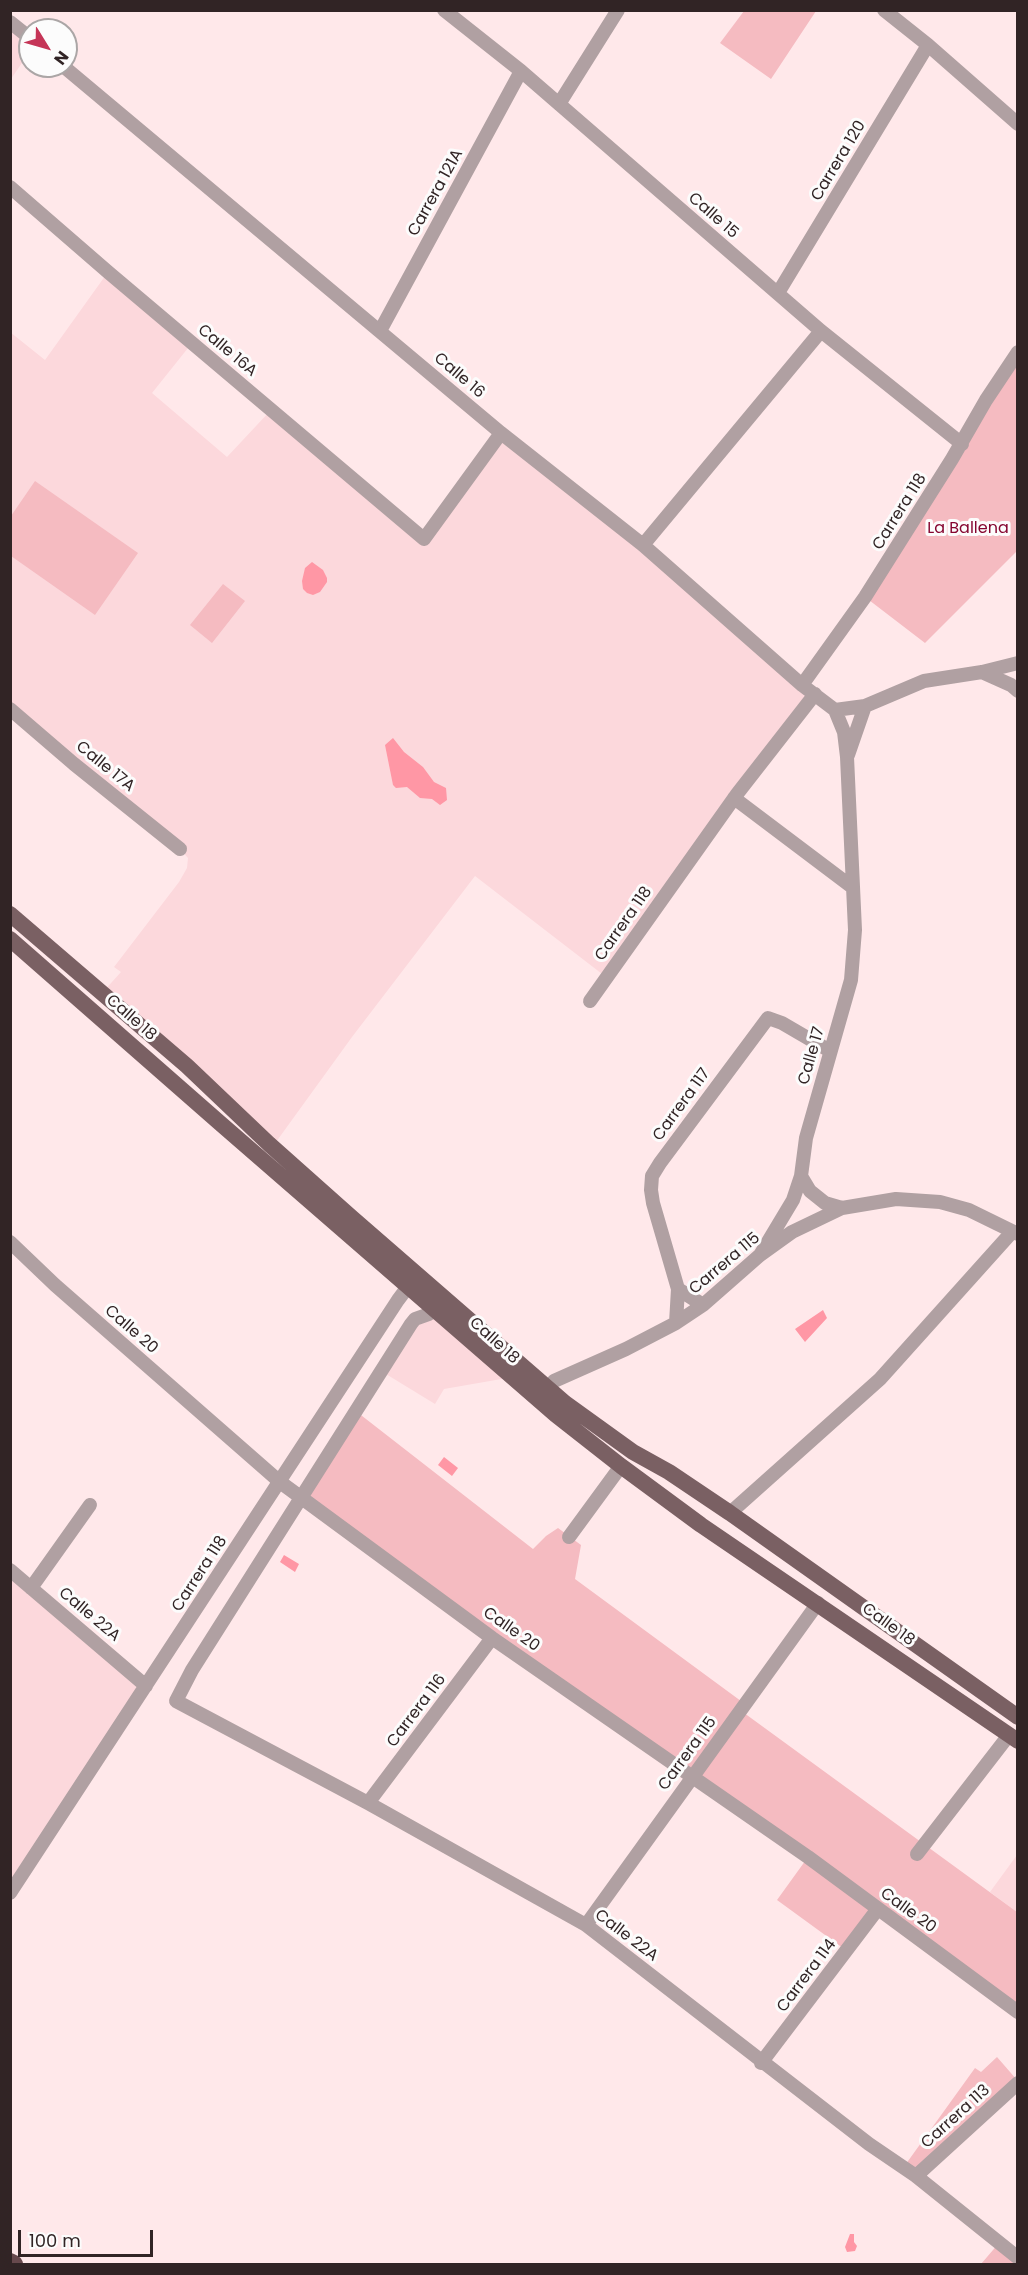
<!DOCTYPE html>
<html>
<head>
<meta charset="utf-8">
<style>
  body { margin:0 }
  #map { position:relative; width:1028px; height:2275px; overflow:hidden; background:#ffe8ea; font-family:Poppins,sans-serif }
  canvas { display:block }
  .frame { position:absolute; inset:0; border:12px solid #312425; pointer-events:none }
  .north { position:absolute; left:18px; top:18px; width:60px; height:60px; box-sizing:border-box; background:#fcfcfc; border:2px solid #aba6a6; border-radius:50%; rotate:127deg; font-size:16px; font-weight:700; line-height:24px; text-align:center; color:#312425 }
  .north::after { content:''; display:block; margin:auto; width:21px; height:27px; background:#c53557; clip-path:polygon(50% 0,100% 100%,50% 72%,0 100%) }
  .scale { position:absolute; left:18px; top:2230px; width:135px; height:27px; box-sizing:border-box; border:3px solid #312425; border-top:0; padding-left:8px; font-size:18px; line-height:21px; white-space:nowrap; color:#312425; -webkit-text-stroke:4px #fcfcfc; paint-order:stroke }
</style>
</head>
<body>
<div id="map">
<canvas width="1028" height="2275"></canvas>
<div class="frame"></div>
<div class="north">N</div>
<div class="scale">100 m</div>
</div>
<script>
const context = document.querySelector('canvas').getContext('2d');
context.lineJoin = 'round';
function fill(path, color) { context.fillStyle = color; context.fill(path, 'evenodd'); }
const shape = rows => new Path2D(rows.map(r => 'M' + r).join(''));
function stroke(path, color, width, dash) { context.strokeStyle = color; context.lineWidth = width; context.lineCap = dash ? 'butt' : 'round'; context.setLineDash(dash || []); context.stroke(path); }
function label(font, color, halo, rows, align = 'center') {
  context.font = font + ' Poppins,sans-serif'; context.lineWidth = 6; context.setLineDash([]); context.textBaseline = 'middle'; context.strokeStyle = halo; context.fillStyle = color; for (const [text, x, y, turn = 0] of rows) {
    context.save(); context.translate(x, y); context.rotate((+turn || 0) * Math.PI / 180); context.textAlign = isNaN(turn) ? turn : align; if (halo) context.strokeText(text, 0, 0); context.fillText(text, 0, 0); context.restore();
  }
}
fill(shape([
  [10,22,30,38,30,51,11,79],
  [108,272,192,343,152,393,227,457,271,410,424,539,501,433,815,694,606,977,475,876,352,1037,276,1142,102,993,121,972,114,967,179,882,187,868,188,858,180,849,11,709,10,332,45,360],
  [429,1314,513,1377,444,1389,435,1404,381,1371,411,1324],
  [11,1570,146,1686,11,1893],
  [1017,1855,1017,1912,990,1892]
]), '#fcd8dc');
fill(shape([
  [744,11,816,11,771,79,720,43],
  [1017,352,1017,551,925,643,865,597],
  [35,481,138,553,95,615,11,556,11,516],
  [223,584,245,601,212,643,190,625],
  [357,1412,533,1549,546,1536,558,1528,581,1545,575,1579,745,1704,740,1710,1017,1912,1017,2012,878,1910,847,1951,777,1900,808,1857,301,1498],
  [997,2057,1017,2080,916,2176,903,2168,975,2068,981,2072],
  [999,2243,1017,2257,1012,2264,981,2264]
]), '#f5bbc1');
fill(shape([
  [312,562,323,570,327,578,327,582,320,592,313,595,307,593,303,589,302,581,305,568],
  [393,738,404,752,423,767,434,782,446,788,447,800,440,805,432,799,420,798,407,787,396,788,393,785,385,745],
  [823,1310,827,1318,805,1342,795,1329],
  [444,1457,458,1468,452,1476,438,1465],
  [284,1555,299,1564,295,1572,280,1562],
  [850,2234,854,2234,854,2242,857,2246,855,2251,847,2252,845,2247]
]), '#ff97a5');
stroke(shape([
  [444,10,521,71,821,331,962,444],
  [884,10,928,45,1018,124],
  [10,22,30,38],
  [63,66,501,433,643,545,802,685,835,710],
  [559,104,618,10],
  [10,187,108,272,424,539,501,433],
  [778,293,928,45],
  [380,331,521,71],
  [643,545,821,331],
  [982,672,1011,685,1018,691],
  [802,685,865,597,952,459,986,400,1018,352],
  [10,709,74,764,180,849],
  [835,710,865,706,924,681,982,672,1018,663],
  [848,755,865,706],
  [734,798,852,887],
  [590,1001,737,794,815,694],
  [801,1176,810,1191,825,1203,842,1208,896,1199,940,1202,969,1210,1018,1234],
  [10,1242,55,1285,280,1482,492,1638,808,1857,1018,2012],
  [760,1255,793,1200,801,1176,806,1138,851,980,855,930,847,757,844,732,835,710],
  [678,1289,703,1305],
  [429,1314,415,1319,411,1324,192,1670,176,1701,368,1803,586,1925,869,2144,916,2176,1017,2257],
  [676,1323,678,1289,653,1203,651,1190,652,1176,660,1163,768,1018,782,1023,830,1051],
  [542,1397,554,1381,626,1349,676,1323,703,1305,760,1255,792,1232,842,1208],
  [730,1513,880,1379,1012,1232],
  [569,1537,621,1466],
  [10,1570,146,1686],
  [31,1588,90,1505],
  [368,1803,492,1638],
  [917,1854,1009,1735],
  [10,1893,398,1300,413,1280],
  [586,1925,818,1603],
  [761,2063,877,1910],
  [916,2176,1018,2083]
]), '#b0a0a2', 14);
stroke(shape([
  [10,914,187,1066,269,1144,351,1217,565,1403,633,1452,669,1472,730,1513,1018,1717],
  [10,939,221,1124,556,1415,621,1466,701,1525,1018,1741]
]), '#7a6063', 16);
stroke(shape([
  [10,2262,14,2264]
]), '#67494d', 18);
label('16px', '#312425', '#fcfcfc', [
  ["Carrera 120",839,161,-59],
  ["Carrera 121A",436,193,-61],
  ["Calle 15",713,216,41],
  ["Calle 16A",227,351,40],
  ["Calle 16",459,376,40],
  ["Carrera 118",900,512,-58],
  ["Calle 17A",105,767,39],
  ["Carrera 118",624,924,-55],
  ["Calle 18",131,1018,41],
  ["Calle 17",812,1056,-74],
  ["Carrera 117",682,1105,-54],
  ["Carrera 115",725,1264,-40],
  ["Calle 20",131,1330,41],
  ["Calle 18",494,1341,42],
  ["Carrera 118",200,1574,-57],
  ["Calle 22A",89,1615,40],
  ["Calle 18",888,1625,36],
  ["Calle 20",511,1630,35],
  ["Carrera 116",417,1711,-53],
  ["Carrera 115",688,1754,-54],
  ["Calle 20",908,1911,36],
  ["Calle 22A",626,1936,37],
  ["Carrera 114",807,1976,-53],
  ["Carrera 113",956,2117,-42]
]);
label('16px', '#850530', '#fcfcfc', [
  ["La Ballena",968,529]
]);
</script>
</body>
</html>
